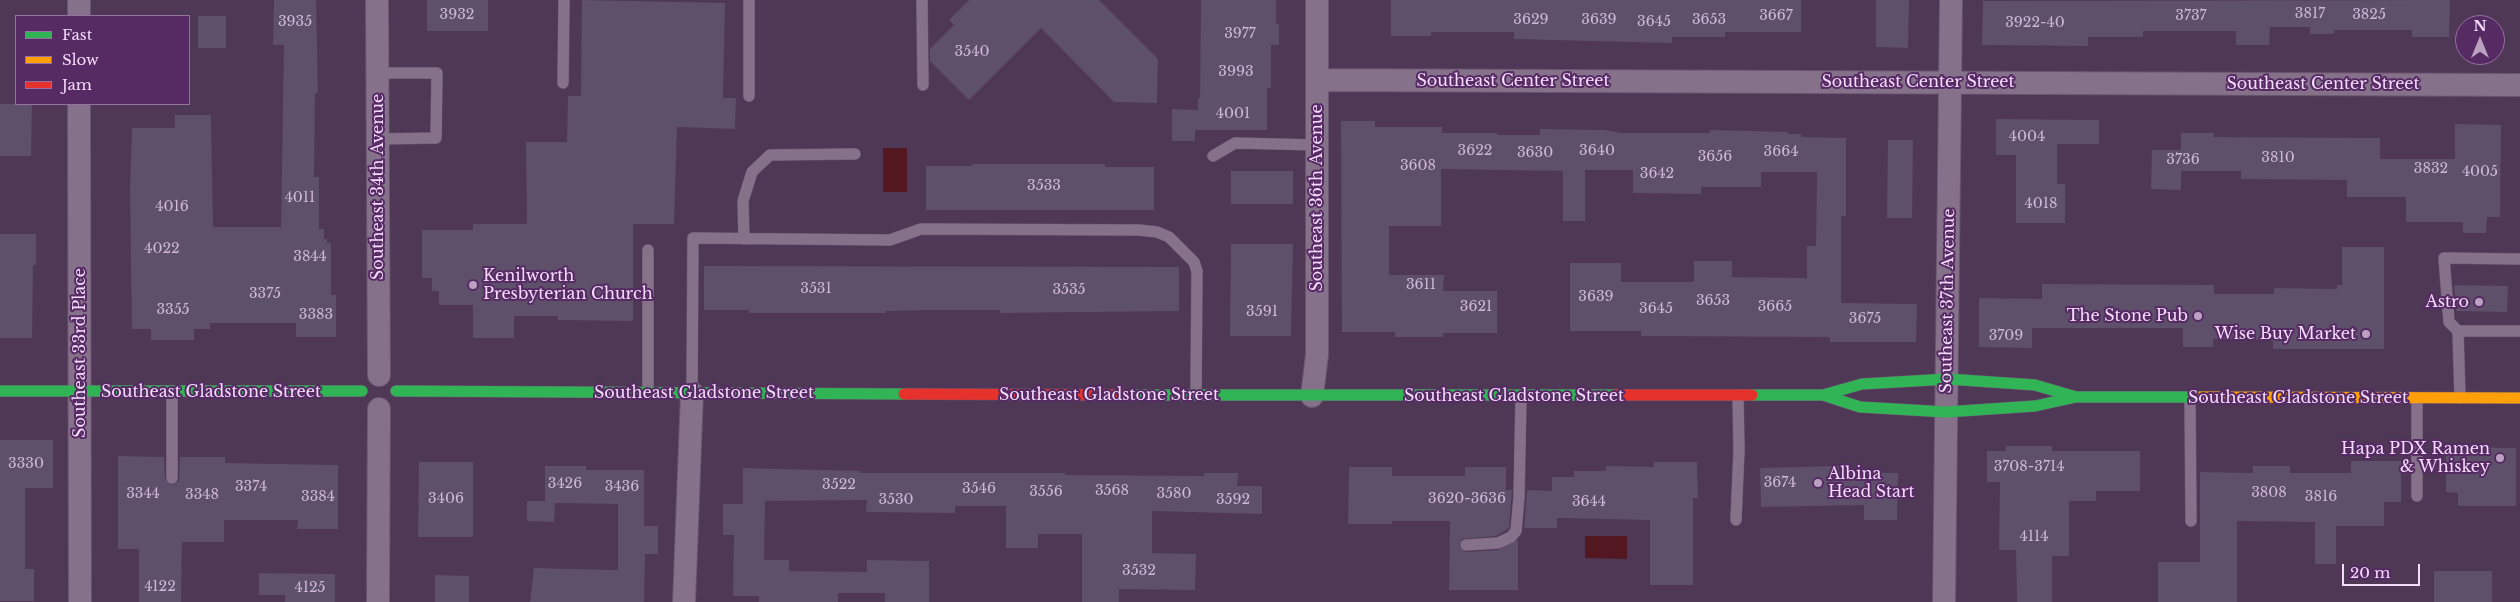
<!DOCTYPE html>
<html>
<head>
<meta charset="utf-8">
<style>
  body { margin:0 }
  #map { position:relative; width:2520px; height:602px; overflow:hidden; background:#4f3756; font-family:"Libre Baskerville",serif }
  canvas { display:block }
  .legend { position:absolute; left:15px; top:15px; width:175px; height:90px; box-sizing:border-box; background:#562a63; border:1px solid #9570a0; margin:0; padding:6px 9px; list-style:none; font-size:15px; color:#f4dafc }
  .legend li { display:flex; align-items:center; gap:10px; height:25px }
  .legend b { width:25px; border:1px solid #9570a0 }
  .north { position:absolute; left:2455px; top:15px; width:50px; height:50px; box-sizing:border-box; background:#562a63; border:1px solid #9570a0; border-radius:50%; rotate:0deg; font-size:14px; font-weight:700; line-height:20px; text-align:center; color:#f4dafc }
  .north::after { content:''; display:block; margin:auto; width:18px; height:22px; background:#baa1c2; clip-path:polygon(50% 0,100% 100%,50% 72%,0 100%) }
  .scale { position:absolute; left:2342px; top:564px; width:78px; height:22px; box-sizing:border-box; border:2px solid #f4dafc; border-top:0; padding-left:6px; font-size:15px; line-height:18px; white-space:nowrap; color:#f4dafc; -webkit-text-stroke:4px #562a63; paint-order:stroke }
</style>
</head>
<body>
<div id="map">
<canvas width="2520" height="602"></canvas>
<ul class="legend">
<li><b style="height:6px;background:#30b455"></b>Fast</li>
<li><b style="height:6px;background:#ff9f0a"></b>Slow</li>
<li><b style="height:6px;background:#e5322d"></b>Jam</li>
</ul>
<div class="north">N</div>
<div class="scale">20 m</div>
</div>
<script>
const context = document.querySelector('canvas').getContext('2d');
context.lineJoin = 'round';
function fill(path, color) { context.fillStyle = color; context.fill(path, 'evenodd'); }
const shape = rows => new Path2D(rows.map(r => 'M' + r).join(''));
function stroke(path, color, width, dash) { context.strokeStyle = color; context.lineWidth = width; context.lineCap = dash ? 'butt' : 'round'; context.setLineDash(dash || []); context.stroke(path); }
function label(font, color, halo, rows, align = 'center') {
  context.font = font + ' "Libre Baskerville",serif'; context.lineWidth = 4; context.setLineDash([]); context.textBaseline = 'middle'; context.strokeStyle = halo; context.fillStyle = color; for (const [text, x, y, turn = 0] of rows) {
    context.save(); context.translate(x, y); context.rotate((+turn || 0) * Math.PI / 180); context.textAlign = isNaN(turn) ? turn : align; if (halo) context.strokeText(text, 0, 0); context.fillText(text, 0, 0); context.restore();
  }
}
fill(shape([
  [883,148,907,148,907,192,883,192],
  [1585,536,1627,536,1627,559,1585,558]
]), '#531721');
fill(shape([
  [274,0,316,0,318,93,315,93,314,177,319,177,319,229,324,229,324,239,327,239,327,243,331,243,331,295,336,295,336,337,296,337,296,323,210,323,210,329,194,329,194,340,151,340,151,329,132,329,130,190,132,128,175,128,175,115,211,115,213,227,281,227,284,45,273,45],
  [427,0,488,0,488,31,427,31],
  [582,0,725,3,723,98,736,98,735,129,677,127,674,224,633,224,633,321,558,320,558,316,514,316,514,338,473,338,473,305,439,305,439,291,432,291,432,278,422,278,422,230,473,230,473,224,527,224,526,142,567,142,568,96,581,96],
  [969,0,1099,0,1158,59,1157,103,1114,102,1041,28,969,100,930,61,930,49,954,25,949,20],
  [1201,0,1276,0,1276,24,1279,24,1279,45,1271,45,1271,88,1267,88,1267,130,1195,130,1195,141,1172,141,1172,109,1198,110,1198,98,1200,98],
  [1391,0,1801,0,1801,32,1725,32,1725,37,1672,37,1672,43,1514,39,1514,32,1431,32,1431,36,1391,36],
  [1876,0,1909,0,1908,48,1876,47],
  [2450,0,2449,37,2412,37,2412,30,2334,30,2334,34,2310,34,2310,27,2270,27,2269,45,2236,45,2236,31,2143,31,2143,37,2088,37,2088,46,1982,45,1983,1],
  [198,16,226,16,226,48,198,48],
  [0,104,32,104,31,156,0,156],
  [1996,119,2099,120,2099,144,2057,144,2057,184,2065,184,2065,223,2016,223,2016,155,1996,155],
  [1341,121,1375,121,1375,127,1442,127,1442,133,1497,133,1497,135,1540,135,1540,129,1606,130,1619,133,1710,133,1710,130,1788,132,1788,134,1801,134,1801,137,1846,138,1846,216,1841,216,1841,303,1917,304,1916,342,1830,342,1830,337,1641,336,1641,331,1570,331,1570,263,1621,263,1621,282,1694,282,1694,261,1732,261,1732,277,1807,278,1807,246,1816,246,1817,172,1761,172,1761,187,1701,187,1701,194,1633,193,1633,170,1585,170,1585,221,1563,221,1563,171,1441,169,1441,226,1389,226,1389,275,1444,275,1443,291,1497,291,1497,333,1443,333,1443,337,1395,337,1395,332,1342,332],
  [2455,124,2501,125,2500,217,2487,217,2486,233,2463,233,2463,222,2406,222,2406,197,2347,197,2347,180,2241,179,2241,171,2181,171,2181,190,2151,189,2152,150,2181,150,2181,133,2214,133,2214,137,2380,138,2380,159,2455,159],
  [1888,140,1913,140,1912,218,1887,218],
  [972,164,1105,164,1105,167,1154,167,1154,210,926,210,926,166,972,166],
  [1231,171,1293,171,1293,204,1231,204],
  [0,234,36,234,36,265,33,265,32,338,0,338],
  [1231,244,1293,244,1291,336,1230,336],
  [2342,247,2384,247,2384,349,2273,349,2273,340,2213,339,2213,347,2183,347,2183,328,2032,328,2032,348,1979,347,1979,298,2042,299,2042,284,2214,285,2214,294,2274,294,2274,288,2337,289,2337,285,2342,285],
  [704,266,1179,267,1179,311,1000,313,1000,310,932,310,886,311,886,313,749,313,749,310,704,310],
  [2454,285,2508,286,2507,312,2456,311],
  [0,440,53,440,53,488,25,488,25,569,34,569,34,601,0,601],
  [2006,446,2052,446,2052,451,2140,451,2140,491,2096,491,2096,501,2069,501,2069,556,2052,556,2052,602,2017,602,2016,550,1999,550,2000,482,1987,482,1987,451,2006,451],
  [2446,447,2516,448,2516,506,2458,506,2458,493,2446,492],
  [118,456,164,457,165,478,172,485,179,481,180,457,225,457,225,463,338,465,338,529,297,529,298,520,224,520,224,542,182,542,181,602,139,602,139,549,118,549],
  [2351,461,2401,461,2401,502,2384,502,2384,526,2336,526,2336,564,2315,564,2315,522,2237,521,2237,602,2158,602,2158,562,2200,562,2200,472,2253,473,2253,466,2290,466,2290,473,2351,473],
  [419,462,473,462,473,537,418,537],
  [1654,462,1697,462,1698,498,1693,498,1693,585,1650,585,1650,520,1557,518,1557,528,1524,528,1527,490,1552,491,1552,477,1574,477,1574,471,1606,471,1606,466,1654,467],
  [545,466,586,466,586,470,644,470,644,526,658,526,658,554,645,554,644,602,530,602,534,568,618,570,618,504,555,503,554,522,527,521,527,501,545,501],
  [1839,466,1839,472,1898,473,1897,520,1864,520,1864,505,1761,507,1760,468],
  [1349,467,1392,467,1392,476,1465,476,1465,467,1506,467,1506,490,1512,490,1509,528,1496,536,1462,539,1459,546,1466,552,1498,550,1518,540,1518,590,1449,590,1450,521,1392,521,1392,524,1348,524],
  [743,468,860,471,860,473,1065,473,1065,475,1204,476,1204,473,1238,473,1237,486,1262,486,1262,514,1152,511,1152,553,1196,554,1195,590,1119,589,1119,602,1082,602,1082,534,1038,534,1038,548,1006,548,1006,506,955,506,955,513,866,512,867,500,765,501,764,560,789,560,789,571,867,572,867,560,929,561,929,602,885,602,885,593,838,593,838,602,759,602,759,596,733,596,734,535,723,535,723,504,743,504],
  [2434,571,2492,571,2492,602,2434,602],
  [259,573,335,574,335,602,285,602,285,595,259,595],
  [435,575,469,576,469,602,435,602]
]), '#5e4f6a');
const lane = shape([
  [922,0,923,85],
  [378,73,437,73,436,138,378,139],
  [563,83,564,0],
  [749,96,749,0],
  [1213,156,1235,143,1317,145],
  [744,239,743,201,752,172,770,155,855,154],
  [648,250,648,393],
  [2458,331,2449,322,2444,258,2520,259],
  [692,393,693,238,890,240,921,229,1139,230,1157,232,1169,237,1194,262,1197,271,1196,395],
  [2190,398,2191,521],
  [2417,398,2417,496],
  [2460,398,2458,331,2520,331],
  [172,478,172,391],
  [1736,520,1739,450,1738,395],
  [1466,545,1498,543,1511,537,1516,531,1519,497,1521,397]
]);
const street = shape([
  [79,0,79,16],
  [377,0,379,375],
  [1317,80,2520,85],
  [79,104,80,602],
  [1312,396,1317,355,1317,0],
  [378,602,379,409],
  [684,602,692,393],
  [1944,602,1951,0]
]);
const fast = shape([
  [0,391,362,391],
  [396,391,904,394],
  [1126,395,1615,395],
  [1752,395,1823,395,1862,384,1948,379,2035,385,2076,397],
  [1823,395,1860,407,1946,412,2035,406,2076,397,2200,397]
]);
const slow = shape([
  [2200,397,2520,398]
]);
const jam = shape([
  [904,394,1126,395],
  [1615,395,1752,395]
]);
stroke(lane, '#6a556f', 12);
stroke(street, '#6a556f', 24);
stroke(fast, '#6a556f', 12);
stroke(slow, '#6a556f', 12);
stroke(jam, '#6a556f', 12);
stroke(lane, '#85728a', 11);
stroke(street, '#85728a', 22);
stroke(fast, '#30b455', 11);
stroke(slow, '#ff9f0a', 11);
stroke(jam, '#e5322d', 11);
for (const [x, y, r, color] of [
  [473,285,5,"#baa1c2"],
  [2479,302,5,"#baa1c2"],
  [2198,316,5,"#baa1c2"],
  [2366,334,5,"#baa1c2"],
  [2500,458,5,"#baa1c2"],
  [1818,483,5,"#baa1c2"]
]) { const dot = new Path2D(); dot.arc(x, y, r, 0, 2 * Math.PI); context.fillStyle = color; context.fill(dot); stroke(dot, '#562a63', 2); }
label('14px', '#ceb7d8', null, [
  ["3817",2310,14],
  ["3932",457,15],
  ["3825",2369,15],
  ["3667",1776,16],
  ["3737",2191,16],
  ["3629",1531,20],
  ["3639",1599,20],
  ["3653",1709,20],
  ["3935",295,22],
  ["3645",1654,22],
  ["3922-40",2035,23],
  ["3977",1240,34],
  ["3540",972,52],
  ["3993",1236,72],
  ["4001",1233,114],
  ["4004",2027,137],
  ["3622",1475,151],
  ["3640",1597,151],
  ["3664",1781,152],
  ["3630",1535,153],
  ["3656",1715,157],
  ["3810",2278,158],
  ["3736",2183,160],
  ["3608",1418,166],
  ["3832",2431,169],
  ["4005",2480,172],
  ["3642",1657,174],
  ["3533",1044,186],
  ["4011",300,198],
  ["4018",2041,204],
  ["4016",172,207],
  ["4022",162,249],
  ["3844",310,257],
  ["3611",1421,285],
  ["3531",816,289],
  ["3535",1069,290],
  ["3375",265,294],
  ["3639",1596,297],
  ["3653",1713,301],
  ["3621",1476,307],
  ["3665",1775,307],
  ["3645",1656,309],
  ["3355",173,310],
  ["3591",1262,312],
  ["3383",316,315],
  ["3675",1865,319],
  ["3709",2006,336],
  ["3330",26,464],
  ["3708-3714",2029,467],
  ["3674",1780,483],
  ["3426",565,484],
  ["3522",839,485],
  ["3374",251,487],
  ["3436",622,487],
  ["3546",979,489],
  ["3568",1112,491],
  ["3556",1046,492],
  ["3808",2269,493],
  ["3344",143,494],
  ["3580",1174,494],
  ["3348",202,495],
  ["3384",318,497],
  ["3816",2321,497],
  ["3406",446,499],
  ["3620-3636",1467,499],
  ["3530",896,500],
  ["3592",1233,500],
  ["3644",1589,502],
  ["4114",2034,537],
  ["3532",1139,571],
  ["4122",160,587],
  ["4125",310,588]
]);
label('16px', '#f4dafc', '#562a63', [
  ["Southeast Center Street",1513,81],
  ["Southeast Center Street",1918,82],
  ["Southeast Center Street",2323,84],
  ["Southeast 34th Avenue",378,187,-90],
  ["Southeast 36th Avenue",1317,198,-90],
  ["Southeast 37th Avenue",1948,301,-89],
  ["Southeast 33rd Place",80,353,-90],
  ["Southeast Gladstone Street",211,392],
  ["Southeast Gladstone Street",704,393],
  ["Southeast Gladstone Street",1109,395],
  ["Southeast Gladstone Street",1514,396],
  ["Southeast Gladstone Street",2298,398]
]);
label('16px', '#f4dafc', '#562a63', [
  ["Kenilworth",483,276,"left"],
  ["Presbyterian Church",483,294,"left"],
  ["Astro",2469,302],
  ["The Stone Pub",2188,316],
  ["Wise Buy Market",2356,334],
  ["Hapa PDX Ramen",2490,449],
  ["& Whiskey",2490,467],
  ["Albina",1828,474,"left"],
  ["Head Start",1828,492,"left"]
], 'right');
</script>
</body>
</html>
